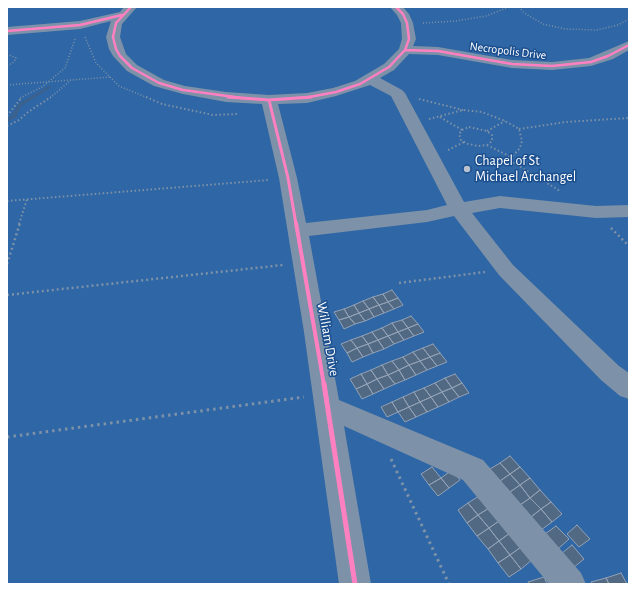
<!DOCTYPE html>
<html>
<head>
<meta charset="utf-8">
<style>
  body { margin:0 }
  #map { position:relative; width:636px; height:591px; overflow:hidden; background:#365274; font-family:"Alegreya Sans",sans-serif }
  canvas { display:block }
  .frame { position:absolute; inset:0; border:8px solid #fff; pointer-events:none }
</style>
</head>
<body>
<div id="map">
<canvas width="636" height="591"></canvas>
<div class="frame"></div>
</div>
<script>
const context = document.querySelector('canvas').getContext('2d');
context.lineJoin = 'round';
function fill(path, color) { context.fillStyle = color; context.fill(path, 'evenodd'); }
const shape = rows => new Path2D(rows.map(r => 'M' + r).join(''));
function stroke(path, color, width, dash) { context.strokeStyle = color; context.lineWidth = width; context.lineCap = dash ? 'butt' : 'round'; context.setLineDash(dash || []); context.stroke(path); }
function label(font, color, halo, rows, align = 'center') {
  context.font = font + ' "Alegreya Sans",sans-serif'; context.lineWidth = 3; context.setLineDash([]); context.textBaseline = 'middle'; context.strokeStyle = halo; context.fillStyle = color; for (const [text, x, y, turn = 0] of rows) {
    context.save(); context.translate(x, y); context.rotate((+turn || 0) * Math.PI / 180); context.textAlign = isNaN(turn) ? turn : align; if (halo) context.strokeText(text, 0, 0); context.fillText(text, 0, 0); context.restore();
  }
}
fill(shape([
  [7,7,629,7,629,584,7,584]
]), '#2f66a5');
fill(shape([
  [49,86,52,87,21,106,16,117,7,122,7,119,12,115,18,104,49,86]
]), '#3b618d');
const building = shape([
  [392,290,398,298,388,302,383,294,392,290],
  [383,294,388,302,379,305,373,297,383,294],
  [373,297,379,305,369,309,363,301,373,297],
  [398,298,403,305,394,309,388,302,398,298],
  [363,301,369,309,359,313,354,305,363,301],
  [388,302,394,309,384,313,379,305,388,302],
  [354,305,359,313,349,317,344,309,354,305],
  [379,305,384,313,374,317,369,309,379,305],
  [344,309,349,317,339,320,334,312,344,309],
  [369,309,374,317,365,321,359,313,369,309],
  [359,313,365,321,355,324,349,317,359,313],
  [411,316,418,324,408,328,402,320,411,316],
  [349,317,355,324,344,329,339,320,349,317],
  [402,320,408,328,398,332,392,323,402,320],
  [392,323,398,332,388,336,382,328,392,323],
  [418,324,424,332,414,336,408,328,418,324],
  [382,328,388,336,378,340,372,332,382,328],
  [408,328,414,336,404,340,398,332,408,328],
  [372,332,378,340,368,344,362,336,372,332],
  [398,332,404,340,394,344,388,336,398,332],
  [362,336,368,344,357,348,351,340,362,336],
  [388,336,394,344,384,349,378,340,388,336],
  [351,340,357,348,347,353,341,344,351,340],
  [378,340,384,349,373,353,368,344,378,340],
  [368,344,373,353,363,357,357,348,368,344],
  [433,344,440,353,430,357,423,348,433,344],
  [357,348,363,357,352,362,347,353,357,348],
  [423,348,430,357,420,361,413,352,423,348],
  [413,352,420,361,409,365,403,357,413,352],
  [440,353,447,362,437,366,430,357,440,353],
  [403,357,409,365,399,370,392,361,403,357],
  [430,357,437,366,427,370,420,361,430,357],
  [392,361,399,370,388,375,382,365,392,361],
  [420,361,427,370,416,375,409,365,420,361],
  [382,365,388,375,377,379,371,370,382,365],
  [409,365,416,375,405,380,399,370,409,365],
  [371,370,377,379,367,384,361,374,371,370],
  [399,370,405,380,395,384,388,375,399,370],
  [361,374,367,384,356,389,350,379,361,374],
  [455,374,462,383,452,388,445,378,455,374],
  [388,375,395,384,384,389,377,379,388,375],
  [445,378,452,388,442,392,435,383,445,378],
  [377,379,384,389,373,394,367,384,377,379],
  [435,383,442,392,431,397,424,388,435,383],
  [462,383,469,393,459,397,452,388,462,383],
  [367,384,373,394,362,399,356,389,367,384],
  [424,388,431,397,420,402,414,392,424,388],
  [452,388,459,397,449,402,442,392,452,388],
  [414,392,420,402,409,407,403,397,414,392],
  [442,392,449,402,438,407,431,397,442,392],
  [403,397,409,407,398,412,392,402,403,397],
  [431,397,438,407,427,412,420,402,431,397],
  [392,402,398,412,387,417,381,407,392,402],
  [420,402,427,412,416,417,409,407,420,402],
  [409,407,416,417,405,422,398,412,409,407],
  [510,456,520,467,510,474,500,463,510,456],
  [500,463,510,474,500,481,490,469,500,463],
  [432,467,441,478,429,485,421,474,432,467],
  [520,467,530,478,520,485,510,474,520,467],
  [452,470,460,480,449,488,441,478,452,470],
  [510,474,520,485,510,492,500,481,510,474],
  [441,478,449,488,438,496,429,485,441,478],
  [530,478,540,490,530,498,520,485,530,478],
  [520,485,530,498,520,505,510,492,520,485],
  [540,490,551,502,541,509,530,498,540,490],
  [479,496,489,508,478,515,468,503,479,496],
  [530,498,541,509,531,517,520,505,530,498],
  [551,502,562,514,552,522,541,509,551,502],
  [468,503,478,515,467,523,458,510,468,503],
  [489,508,499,521,489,528,478,515,489,508],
  [541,509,552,522,541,530,531,517,541,509],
  [478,515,489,528,477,536,467,523,478,515],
  [499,521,510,533,499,541,489,528,499,521],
  [577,525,590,539,579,547,567,534,577,525],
  [556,526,569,539,558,549,545,534,556,526],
  [489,528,499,541,488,549,477,536,489,528],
  [510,533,521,547,510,555,499,541,510,533],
  [499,541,510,555,498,563,488,549,499,541],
  [572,545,584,559,573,568,561,554,572,545],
  [521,547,532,560,521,569,510,555,521,547],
  [510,555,521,569,509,577,498,563,510,555],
  [621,573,627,584,609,584,606,578,621,573],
  [544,577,547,584,529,584,528,582,544,577],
  [606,578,609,584,592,584,591,582,606,578]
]);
fill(building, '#526984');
stroke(building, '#92a2b6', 1);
stroke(shape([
  [519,7,524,13,543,24,565,29,597,30,618,25,629,19],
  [423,23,456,21,486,16,509,7],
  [85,37,96,63,119,86,148,98],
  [7,54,16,58,14,62,7,66],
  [7,85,110,77],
  [20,98,42,87,65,68,75,39],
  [50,98,71,80]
]), '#7d92a8', 1.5, [1, 2]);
stroke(shape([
  [146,97,162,104,213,115,238,114],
  [419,99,463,110],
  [7,116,22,97],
  [440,117,462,130],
  [429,119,463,110,482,112,505,121,519,129,522,141,520,148,509,160,560,191],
  [7,126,19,120,28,112,51,97],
  [469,127,487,131,492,135,492,141,487,145,478,146,468,144,461,140,459,134,462,130,469,127],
  [519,129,566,122,629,118],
  [487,131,505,121],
  [487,145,511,157],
  [448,150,464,142],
  [7,201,269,180],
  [19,224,27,199]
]), '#7d92a8', 2, [1.5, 2.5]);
stroke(shape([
  [611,228,629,246],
  [7,264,20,223],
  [399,283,485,272],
  [7,295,283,265]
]), '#7d92a8', 2.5, [2, 3]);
stroke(shape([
  [7,437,304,397],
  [391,459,449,584]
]), '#7d92a8', 3, [2.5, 4]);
fill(shape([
  [124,7,137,7,122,24,120,37,126,54,137,65,164,80,185,86,226,92,269,95,307,93,333,88,355,81,384,64,399,49,402,39,401,23,397,15,390,7,403,7,409,14,413,23,416,39,413,46,438,47,512,60,552,62,589,58,629,41,629,50,613,59,591,66,552,70,512,68,438,55,409,54,394,70,380,78,402,90,405,93,464,202,500,196,596,206,629,205,629,217,596,218,500,208,472,213,513,265,619,366,629,373,629,399,620,396,601,380,499,275,454,216,427,222,309,236,339,400,483,460,581,573,586,584,549,584,463,480,344,426,371,584,339,584,304,332,279,178,262,104,226,102,183,94,154,86,127,71,113,56,109,49,106,37,111,21,80,29,7,35,7,27,80,21,120,12,124,7],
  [370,85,391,96,447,205,427,210,306,223,297,178,278,104,307,103,336,96,370,85]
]), '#7d92a8');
stroke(shape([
  [131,7,116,23,113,37,116,49,120,56,132,68,159,83,183,90,242,98],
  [7,31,80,25,122,15],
  [405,50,438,51,512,64,552,66,591,62,608,56,629,45],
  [304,98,336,92,360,84,389,67,405,50,409,39,407,23,403,14,396,7]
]), '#ff80c0', 2.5);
stroke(shape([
  [228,97,269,100,311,97],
  [269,100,288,178,296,224]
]), '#ff80c0', 3);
stroke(shape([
  [296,223,324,385]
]), '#ff80c0', 4);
stroke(shape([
  [324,384,355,584]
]), '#ff80c0', 5);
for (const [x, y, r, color] of [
  [467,169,4,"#b9c2ce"]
]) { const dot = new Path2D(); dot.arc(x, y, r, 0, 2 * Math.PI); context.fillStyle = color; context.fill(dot); stroke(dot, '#1b4f8f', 1.5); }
label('12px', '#fff', '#1b4f8f', [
  ["Necropolis Drive",508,51,7]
]);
label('14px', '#fff', '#1b4f8f', [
  ["Chapel of St",475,161],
  ["Michael Archangel",475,177]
], 'left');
label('14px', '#fff', '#1b4f8f', [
  ["William Drive",328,339,80]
]);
</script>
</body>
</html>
